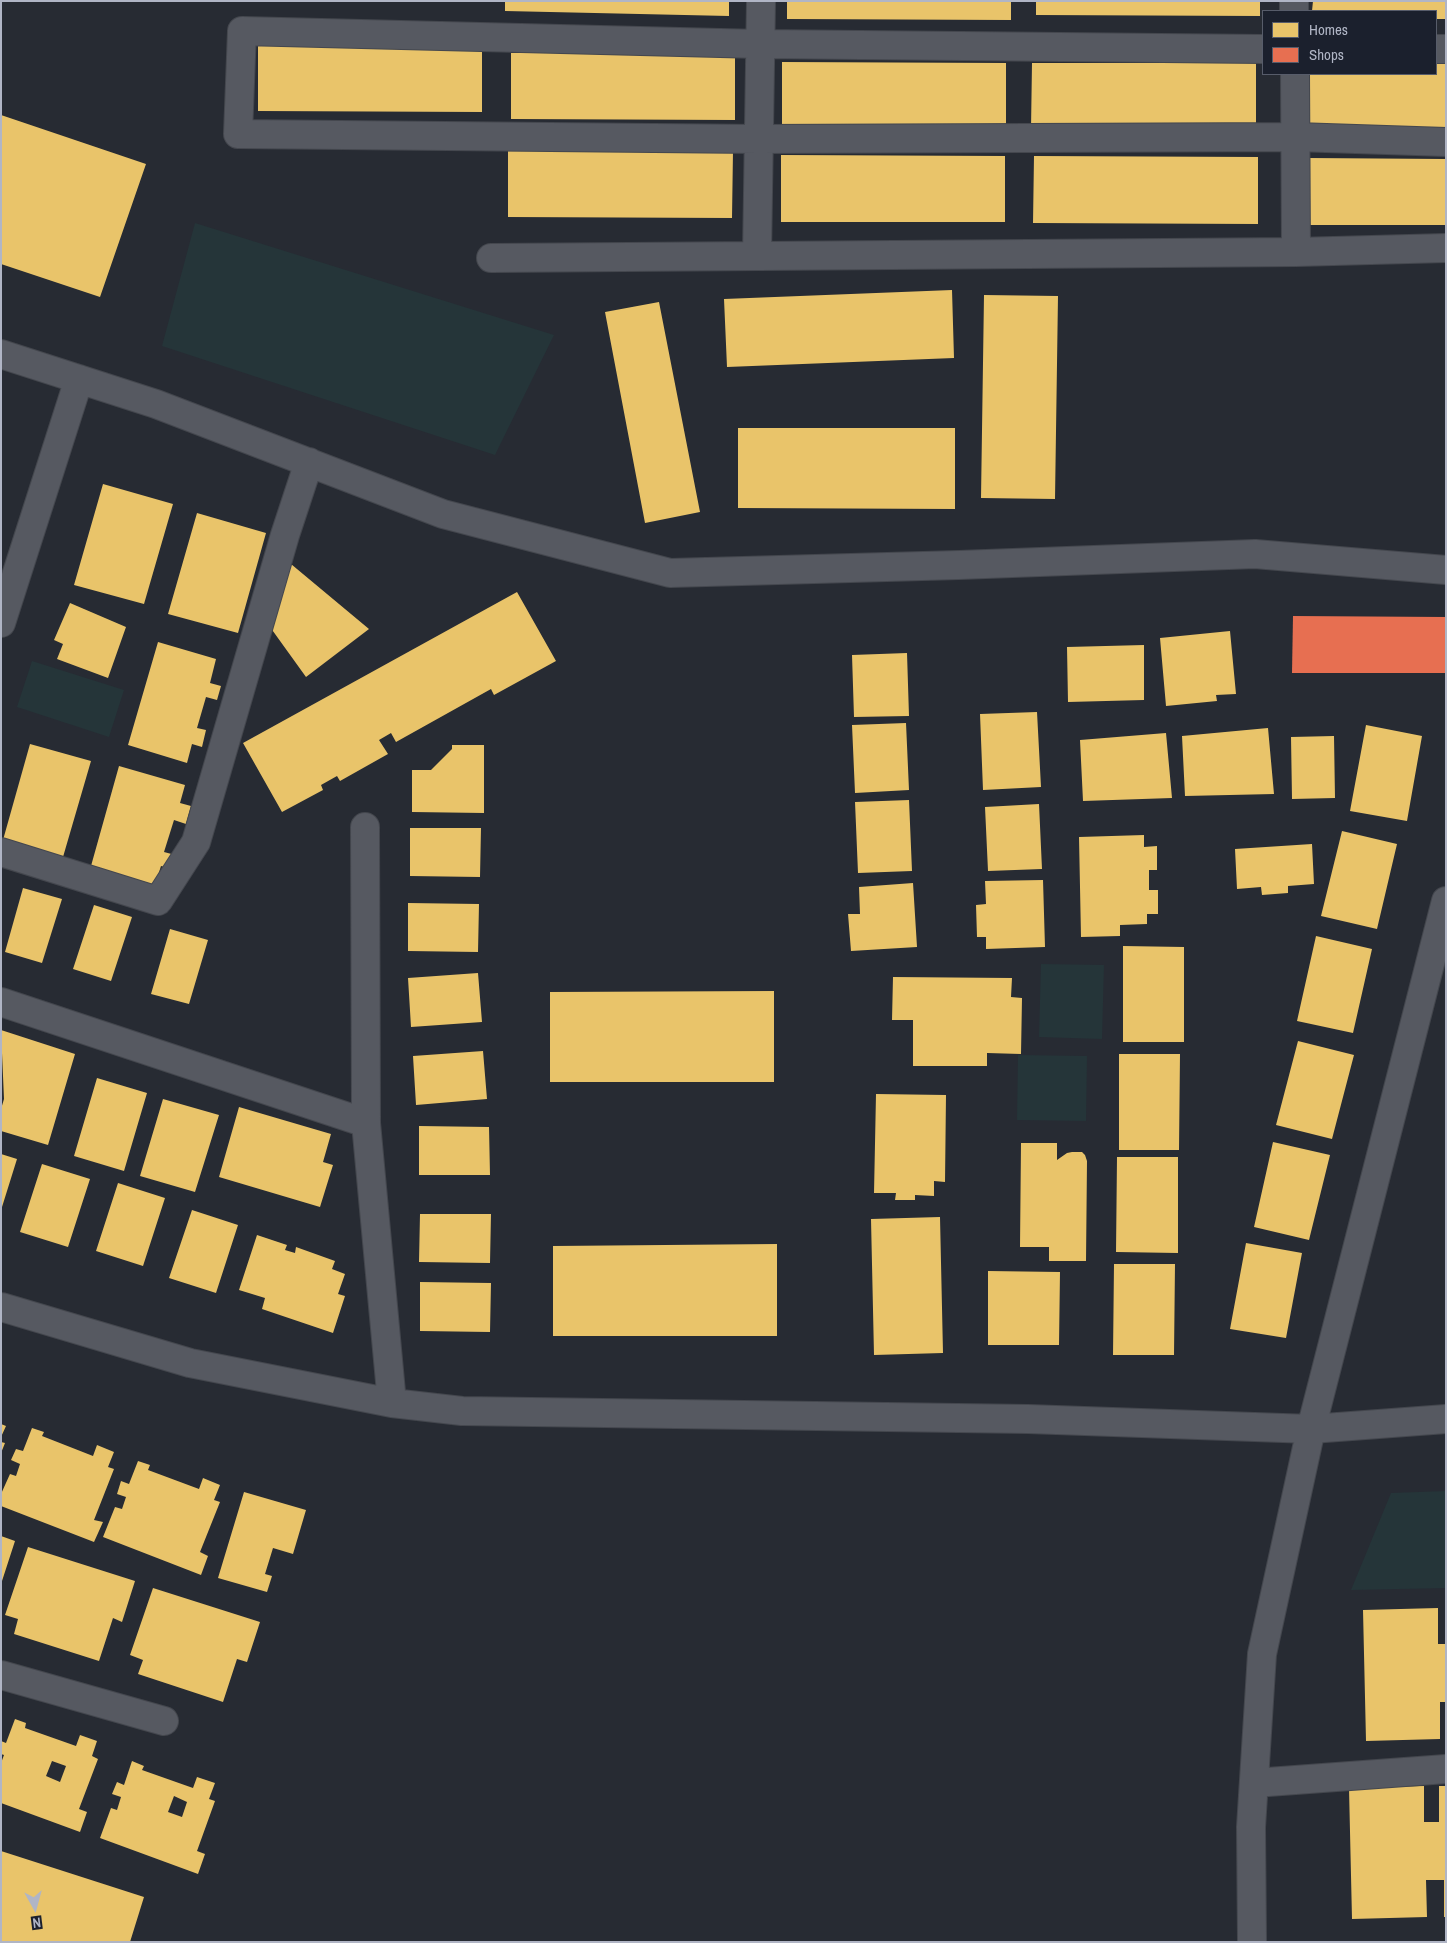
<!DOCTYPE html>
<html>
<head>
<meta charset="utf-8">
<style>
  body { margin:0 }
  #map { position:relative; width:1447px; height:1943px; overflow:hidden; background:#272b33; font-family:"Archivo Narrow",sans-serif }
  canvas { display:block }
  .frame { position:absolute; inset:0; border:2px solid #b0b5c5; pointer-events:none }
  .legend { position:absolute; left:1262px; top:10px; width:175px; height:65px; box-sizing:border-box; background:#1b202d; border:1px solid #575c6a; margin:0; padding:6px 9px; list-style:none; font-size:15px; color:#b0b5c5 }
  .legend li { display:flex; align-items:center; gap:10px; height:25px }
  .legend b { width:25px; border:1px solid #575c6a }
  .north { position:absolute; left:10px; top:1883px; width:50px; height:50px; -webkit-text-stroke:4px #1b202d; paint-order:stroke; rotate:173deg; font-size:14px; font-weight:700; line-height:20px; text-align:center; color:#b0b5c5 }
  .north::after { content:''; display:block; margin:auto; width:18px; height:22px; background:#b0b5c5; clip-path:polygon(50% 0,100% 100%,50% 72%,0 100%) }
</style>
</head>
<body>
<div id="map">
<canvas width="1447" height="1943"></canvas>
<div class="frame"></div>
<ul class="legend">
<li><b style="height:14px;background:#e9c46a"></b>Homes</li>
<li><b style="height:14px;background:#e76f51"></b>Shops</li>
</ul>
<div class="north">N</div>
</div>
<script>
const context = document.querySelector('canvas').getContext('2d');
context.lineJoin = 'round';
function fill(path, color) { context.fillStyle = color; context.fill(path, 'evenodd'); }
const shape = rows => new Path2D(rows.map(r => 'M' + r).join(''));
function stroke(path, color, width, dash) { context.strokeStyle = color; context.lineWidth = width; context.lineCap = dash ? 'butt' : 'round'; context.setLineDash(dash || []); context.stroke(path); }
fill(shape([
  [195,223,554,335,495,455,162,346],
  [32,661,124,690,109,737,17,707],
  [1041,964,1104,965,1102,1039,1039,1037],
  [1018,1055,1087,1056,1086,1121,1017,1120],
  [1446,1491,1446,1588,1351,1590,1391,1493]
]), '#253539');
fill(shape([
  [505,1,729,1,729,16,505,11],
  [787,1,1011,1,1011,20,787,19],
  [1036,1,1260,1,1260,16,1036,15],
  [1313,1,1446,1,1446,19,1436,19,1436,11,1312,11],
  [258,44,482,45,482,112,258,111],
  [511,53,735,53,735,120,511,119],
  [782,62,1006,63,1006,130,782,129],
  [1032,63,1256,63,1256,130,1031,129],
  [1436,64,1446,64,1446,130,1309,130,1309,74,1436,74],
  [1,115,146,164,100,297,1,264],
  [508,151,733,151,732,218,508,217],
  [781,155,1005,156,1005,222,781,222],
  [1034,156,1258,157,1258,224,1033,223],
  [1308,158,1446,159,1446,225,1307,225],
  [952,290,954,358,727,367,724,299],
  [984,295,1058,296,1055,499,981,498],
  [659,302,700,512,645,523,605,312],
  [738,428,955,428,955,509,738,508],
  [103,484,173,504,144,604,74,585],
  [197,513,266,533,238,633,168,614],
  [291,564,369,629,306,677,270,627],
  [517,592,556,661,494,695,491,689,396,742,391,733,379,740,388,754,340,781,337,776,321,785,323,790,282,812,243,743],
  [70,603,126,627,108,678,57,659,63,644,54,640],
  [1230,631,1236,694,1216,695,1217,701,1166,706,1160,638],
  [158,642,216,659,210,683,221,686,217,700,206,697,197,728,206,730,202,747,192,744,187,763,128,745],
  [1144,645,1144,700,1068,702,1067,647],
  [907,653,909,716,854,717,852,655],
  [1037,712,1041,787,983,790,980,714],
  [906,723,909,790,855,793,852,725],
  [1366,725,1422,736,1407,821,1350,811],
  [1268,728,1274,794,1185,796,1182,736],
  [1166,733,1172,798,1083,801,1080,740],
  [1334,736,1335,798,1292,799,1291,737],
  [30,744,91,761,63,857,3,840],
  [452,745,484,745,484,813,412,812,412,770,431,770,452,749],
  [119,766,185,785,180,803,191,806,186,824,174,820,164,852,179,856,175,870,161,866,155,885,91,866],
  [909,800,912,871,858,873,855,802],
  [1039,804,1042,869,988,871,985,807],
  [410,828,481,828,480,877,410,876],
  [1342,831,1397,844,1377,929,1321,916],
  [1144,835,1144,847,1157,846,1157,870,1149,870,1149,890,1158,890,1158,914,1147,914,1147,924,1120,925,1120,936,1081,937,1079,837],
  [1312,844,1314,884,1288,886,1288,893,1262,895,1261,887,1237,889,1235,849],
  [1043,880,1045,947,986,949,986,937,977,937,976,905,986,904,985,881],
  [913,883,917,947,851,951,848,914,860,914,859,887],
  [23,888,62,899,42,963,5,952],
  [408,903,479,904,478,952,408,951],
  [94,905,132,917,111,981,73,969],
  [170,929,208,940,189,1004,151,994],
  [1316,936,1372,949,1353,1033,1297,1021],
  [1123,946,1184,947,1184,1042,1123,1042],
  [478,973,482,1022,411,1027,408,978],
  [893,977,1012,978,1011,997,1022,998,1021,1054,987,1053,987,1066,913,1066,913,1020,892,1020],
  [774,991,774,1082,550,1082,550,992],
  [1,1030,75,1054,48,1145,1,1131,1,1109,4,1099],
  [1298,1041,1354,1055,1332,1139,1276,1125],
  [483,1051,487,1099,416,1105,413,1056],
  [1119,1054,1180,1054,1179,1150,1119,1150],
  [97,1078,147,1093,124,1171,74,1156],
  [876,1094,946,1095,945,1182,934,1181,934,1196,915,1195,915,1200,895,1200,896,1193,874,1193],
  [163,1099,219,1115,195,1192,140,1176],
  [239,1107,331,1134,323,1162,333,1165,320,1207,219,1177],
  [419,1126,489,1127,490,1175,419,1175],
  [1273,1142,1330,1155,1309,1240,1254,1227],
  [1021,1143,1057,1143,1057,1160,1067,1153,1072,1152,1082,1152,1085,1155,1087,1161,1086,1261,1049,1261,1049,1247,1020,1247],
  [1,1154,17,1159,2,1207,1,1207],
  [1117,1157,1178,1157,1178,1253,1116,1252],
  [42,1164,90,1179,68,1247,20,1232],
  [118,1183,165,1198,143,1266,96,1251],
  [192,1210,238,1225,216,1293,169,1278],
  [420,1214,491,1214,490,1263,419,1262],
  [940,1217,943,1353,874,1355,871,1219],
  [257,1235,287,1245,285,1250,295,1253,296,1247,335,1261,332,1269,345,1274,338,1294,345,1296,333,1333,262,1309,265,1298,239,1290],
  [1246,1243,1302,1253,1286,1338,1230,1329],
  [777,1244,777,1336,553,1336,553,1246],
  [1114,1264,1175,1264,1174,1355,1113,1355],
  [988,1271,1060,1272,1059,1345,988,1345],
  [420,1282,491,1283,490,1332,420,1331],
  [1,1424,6,1426,1,1437],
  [32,1428,44,1432,42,1436,93,1456,97,1445,114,1452,108,1467,114,1469,94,1520,103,1522,94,1542,1,1506,1,1494,10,1474,16,1476,20,1464,11,1460,16,1449,23,1451],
  [1,1442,5,1443,1,1453],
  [138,1461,150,1465,148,1470,199,1489,203,1478,220,1485,214,1500,220,1502,200,1552,208,1556,201,1575,103,1537,115,1507,122,1509,126,1497,117,1494,121,1481,129,1484],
  [244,1492,306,1510,293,1554,273,1548,265,1574,272,1576,267,1592,218,1578],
  [1,1536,15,1541,2,1581,1,1581],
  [28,1547,135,1581,122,1622,113,1618,99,1661,14,1634,18,1619,5,1615],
  [153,1588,260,1622,247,1662,237,1659,223,1702,138,1674,143,1660,130,1655],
  [1438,1608,1438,1644,1446,1644,1446,1702,1440,1702,1440,1739,1366,1741,1363,1610],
  [15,1719,26,1723,25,1728,76,1746,80,1735,97,1741,92,1756,98,1759,79,1809,87,1812,80,1832,1,1803,1,1763,4,1755,1,1754,1,1741,6,1743],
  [52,1761,66,1766,60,1782,46,1776],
  [132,1761,144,1766,142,1770,193,1788,197,1777,215,1783,209,1799,215,1801,197,1851,205,1854,198,1874,100,1838,111,1808,117,1810,121,1797,112,1794,117,1782,124,1785],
  [174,1796,187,1802,182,1817,168,1812],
  [1424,1786,1424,1822,1439,1822,1439,1786,1446,1786,1446,1917,1444,1917,1444,1880,1426,1880,1427,1917,1352,1919,1349,1788],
  [1,1851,144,1897,130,1942,1,1942]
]), '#e9c46a');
fill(shape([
  [1293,616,1446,617,1446,673,1292,673]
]), '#e76f51');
const minor = shape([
  [1294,1,1294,11],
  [1263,49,760,44,242,31,238,134,758,139,1296,137,1446,142],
  [1436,49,1446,49],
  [1295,74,1296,252],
  [757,256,761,1],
  [491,258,1296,252,1446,248],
  [1,354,156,404,443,514,670,573,959,565,1255,554,1446,570],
  [1,623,79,379],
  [365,827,366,1123,392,1403],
  [1,852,158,901,196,842,285,535,309,462],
  [1,1002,366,1123],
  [1,1307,190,1363,392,1403,462,1411,1028,1419,1311,1429,1446,1419],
  [1,1675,164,1721],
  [1254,1783,1446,1769],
  [1252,1942,1251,1827,1262,1654,1311,1429,1446,901]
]);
stroke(minor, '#44474e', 30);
stroke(minor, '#565961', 28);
</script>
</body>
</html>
